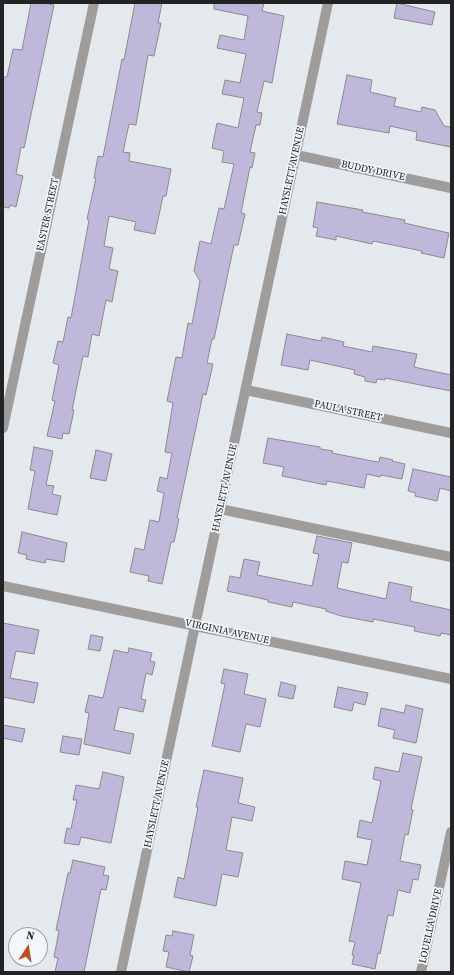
<!DOCTYPE html>
<html>
<head>
<meta charset="utf-8">
<style>
  body { margin:0 }
  #map { position:relative; width:454px; height:975px; overflow:hidden; background:#e4e9ed; font-family:"Source Serif 4",serif }
  canvas { display:block }
  .frame { position:absolute; inset:0; border:4px solid #212324; pointer-events:none }
  .north { position:absolute; left:8px; top:927px; width:40px; height:40px; box-sizing:border-box; background:#f1f7fb; border:1px solid #9ea2a5; border-radius:50%; rotate:12deg; font-size:11px; font-weight:700; line-height:16px; text-align:center; color:#212324 }
  .north::after { content:''; display:block; margin:auto; width:14px; height:18px; background:#b75126; clip-path:polygon(50% 0,100% 100%,50% 72%,0 100%) }
</style>
</head>
<body>
<div id="map">
<canvas width="454" height="975"></canvas>
<div class="frame"></div>
<div class="north">N</div>
</div>
<script>
const context = document.querySelector('canvas').getContext('2d');
context.lineJoin = 'round';
function fill(path, color) { context.fillStyle = color; context.fill(path, 'evenodd'); }
const shape = rows => new Path2D(rows.map(r => 'M' + r).join(''));
function stroke(path, color, width, dash) { context.strokeStyle = color; context.lineWidth = width; context.lineCap = dash ? 'butt' : 'round'; context.setLineDash(dash || []); context.stroke(path); }
function label(font, color, halo, rows, align = 'center') {
  context.font = font + ' "Source Serif 4",serif'; context.lineWidth = 3.5; context.setLineDash([]); context.textBaseline = 'middle'; context.strokeStyle = halo; context.fillStyle = color; for (const [text, x, y, turn = 0] of rows) {
    context.save(); context.translate(x, y); context.rotate((+turn || 0) * Math.PI / 180); context.textAlign = isNaN(turn) ? turn : align; if (halo) context.strokeText(text, 0, 0); context.fillText(text, 0, 0); context.restore();
  }
}
const building = shape([
  [31,3,45,3,54,5,24,148,21,147,16,174,23,176,16,207,10,205,9,208,3,207,3,77,7,77,13,49,22,50,31,3],
  [135,3,162,3,158,23,161,23,154,56,148,55,136,125,129,124,123,152,130,153,129,161,171,169,166,196,163,196,155,234,134,230,136,222,109,216,104,246,113,248,109,269,118,271,112,302,106,300,99,336,92,334,88,357,83,356,72,410,74,410,69,434,63,433,62,439,47,436,55,401,52,400,59,365,53,363,58,341,63,342,68,317,71,318,89,220,87,219,96,178,94,178,98,156,103,157,122,59,124,60,135,3],
  [214,3,264,3,262,11,284,16,272,83,264,81,257,112,262,113,260,125,256,125,250,152,255,153,252,168,250,167,241,213,245,214,238,245,234,245,214,339,212,339,207,363,213,364,206,395,203,394,177,518,179,519,174,542,171,542,162,584,148,581,149,576,130,572,135,548,144,550,150,520,159,522,164,493,157,491,160,477,167,479,172,453,165,452,173,403,167,401,176,357,182,358,188,323,192,324,200,281,194,271,200,241,211,244,219,208,224,209,234,164,222,162,224,151,212,148,217,123,238,128,244,98,222,94,225,80,240,83,246,54,217,48,220,35,244,40,248,16,214,9,214,3],
  [397,3,435,12,432,25,394,18,397,3],
  [347,75,372,80,370,92,396,98,394,106,421,112,422,107,435,110,444,126,451,127,451,147,416,140,417,132,390,126,389,133,337,124,347,75],
  [317,202,363,210,362,212,405,220,404,223,449,233,444,258,421,253,422,251,373,241,372,244,336,236,336,240,316,236,318,228,313,227,317,202],
  [287,334,321,341,322,337,344,342,343,346,372,352,373,346,417,354,414,367,451,375,451,391,385,378,385,380,377,379,376,383,365,381,365,377,354,374,355,370,310,360,308,370,281,365,287,334],
  [268,438,320,447,320,449,333,451,332,453,372,461,379,462,380,457,393,460,392,461,405,464,402,479,381,475,380,477,367,474,364,488,327,481,326,485,282,476,284,467,263,463,268,438],
  [34,447,53,451,46,485,54,486,52,494,61,496,57,515,28,509,35,471,30,470,34,447],
  [96,450,112,454,106,481,90,478,96,450],
  [413,469,451,477,451,491,440,488,437,501,415,496,416,493,408,491,413,469],
  [22,532,67,543,64,562,46,559,45,563,26,559,27,555,18,553,22,532],
  [317,536,352,543,348,563,342,562,337,588,386,599,389,582,412,587,410,601,451,610,451,635,441,633,440,636,414,631,415,627,373,619,373,622,341,616,326,611,326,609,293,602,292,607,268,602,268,600,227,591,230,576,240,578,244,559,260,562,257,575,312,586,319,554,313,553,317,536],
  [3,623,39,630,34,654,16,651,10,678,38,683,34,703,3,697,3,623],
  [91,635,103,637,100,651,88,649,91,635],
  [129,648,152,653,150,661,155,662,152,675,146,673,141,699,146,700,143,712,119,707,114,730,134,734,130,754,84,744,89,713,85,712,89,695,103,698,114,650,128,653,129,648],
  [224,669,248,674,244,694,266,699,260,727,246,724,240,752,212,746,225,684,221,683,224,669],
  [281,682,296,686,293,699,278,696,281,682],
  [338,687,368,693,365,705,354,702,352,711,334,707,338,687],
  [406,705,423,709,416,743,393,738,395,730,378,726,381,708,404,713,406,705],
  [3,725,25,729,22,742,3,738,3,725],
  [63,736,82,739,79,755,60,752,63,736],
  [403,753,422,757,411,809,413,810,408,835,405,834,400,861,421,865,418,880,413,879,410,893,398,890,393,916,388,915,380,954,378,953,375,969,352,964,354,955,352,955,355,942,349,941,361,883,342,879,345,861,367,865,372,840,357,837,360,820,372,823,381,781,373,779,375,767,399,772,403,753],
  [204,770,243,778,238,803,255,807,252,821,232,817,226,850,243,853,238,877,222,874,216,906,174,897,178,877,184,879,198,807,196,807,204,770],
  [103,772,124,777,111,843,81,837,79,845,64,843,67,828,71,829,77,800,73,800,76,785,99,789,103,772],
  [73,860,105,867,103,875,109,876,106,890,101,889,84,972,55,972,58,958,54,957,59,931,56,930,68,873,70,873,73,860],
  [173,931,194,935,190,955,193,956,189,972,166,967,169,952,163,951,166,935,172,936,173,931]
]);
fill(building, '#bfb8da');
stroke(building, '#8b898f', 1);
stroke(shape([
  [296,155,451,188],
  [246,390,451,433],
  [3,428,94,3],
  [220,509,451,557],
  [3,586,451,679],
  [121,972,328,3],
  [421,972,451,832]
]), '#9f9c9c', 10);
label('10px', '#212324', '#f1f7fb', [
  ["HAYSLETT AVENUE",292,171,-78],
  ["BUDDY DRIVE",373,171,12],
  ["EASTER STREET",48,215,-78],
  ["PAULA STREET",348,411,12],
  ["HAYSLETT AVENUE",225,488,-78],
  ["VIRGINIA AVENUE",227,632,12],
  ["HAYSLETT AVENUE",157,804,-78],
  ["LOUELLA DRIVE",431,926,-78]
]);
</script>
</body>
</html>
